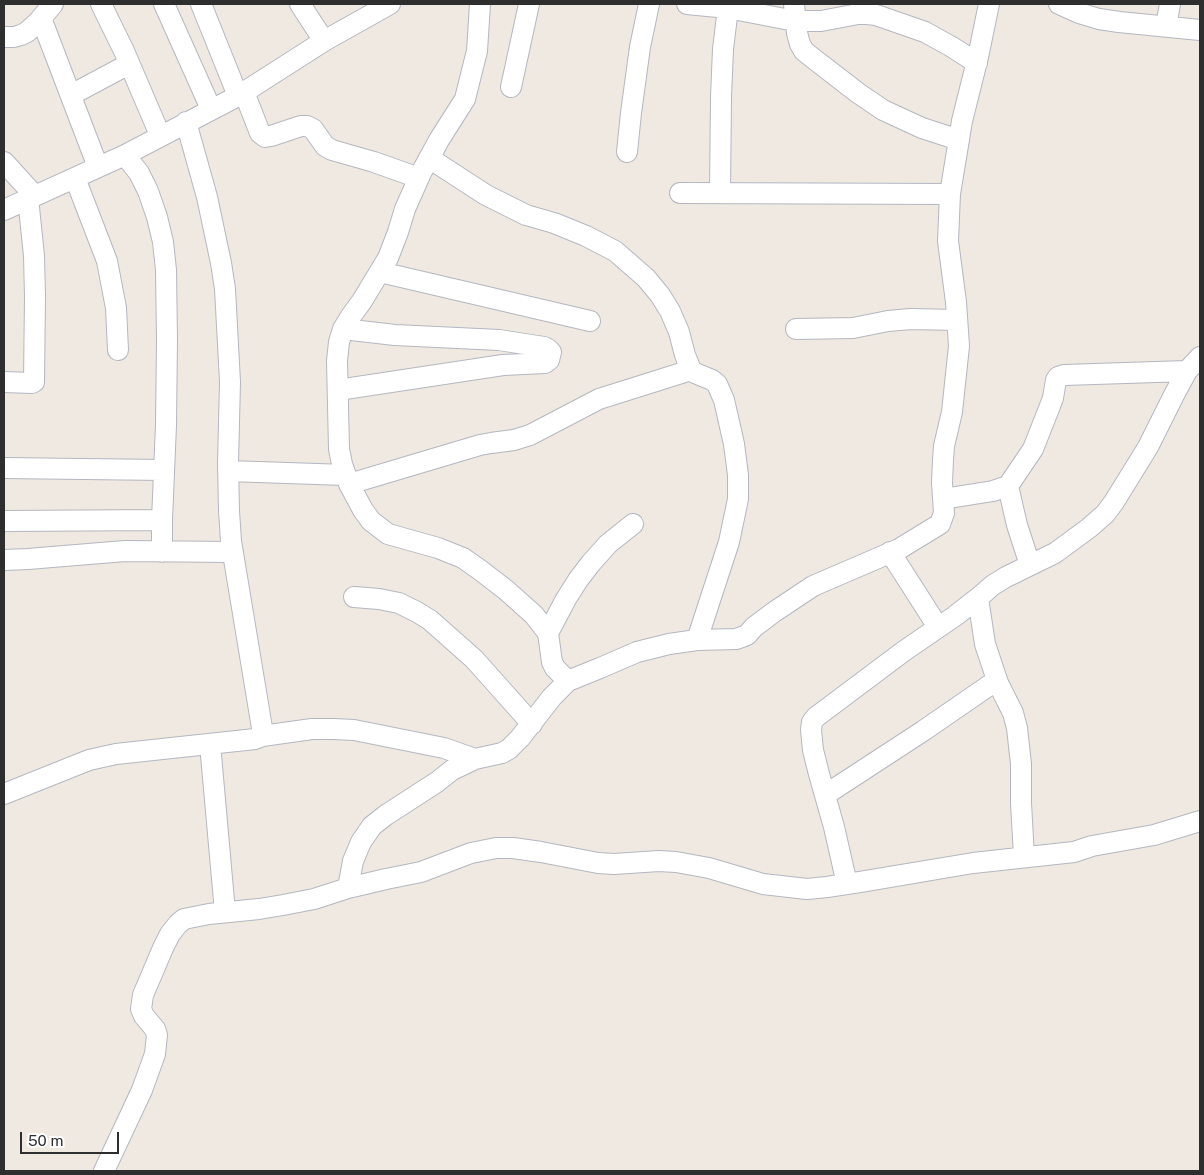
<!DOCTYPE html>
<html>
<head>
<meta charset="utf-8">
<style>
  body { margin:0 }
  #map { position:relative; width:1204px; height:1175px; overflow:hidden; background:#efe9e1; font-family:"Public Sans",sans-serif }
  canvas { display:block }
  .frame { position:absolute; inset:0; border:5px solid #2e2e2e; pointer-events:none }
  .scale { position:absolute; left:20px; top:1132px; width:99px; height:22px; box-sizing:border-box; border:2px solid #2e2e2e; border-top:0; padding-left:6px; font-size:15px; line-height:18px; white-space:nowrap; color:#2e2e2e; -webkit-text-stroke:4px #fff; paint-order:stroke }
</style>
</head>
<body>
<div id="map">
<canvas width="1204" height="1175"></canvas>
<div class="frame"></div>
<div class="scale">50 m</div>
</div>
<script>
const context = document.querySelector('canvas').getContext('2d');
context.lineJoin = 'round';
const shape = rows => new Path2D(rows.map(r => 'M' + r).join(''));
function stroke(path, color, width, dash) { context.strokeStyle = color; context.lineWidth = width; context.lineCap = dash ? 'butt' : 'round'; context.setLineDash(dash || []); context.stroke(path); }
const minor = shape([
  [101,4,124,51,160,135],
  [164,4,211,109],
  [201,4,238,96],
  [300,4,324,41],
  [480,4,477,51,465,99,439,140,421,173,405,209,398,232,388,258,362,301,351,316,343,329,339,342,337,361,339,449,342,464,349,484,363,510,371,521,388,534,438,548,463,558,480,570,506,590,534,615,548,633,552,662,555,668,568,681],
  [687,4,728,8,795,21,821,21,858,14,867,14,876,15,925,32,952,47,977,63],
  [794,4,797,33,800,44,804,51,814,59,858,93,883,110,922,128,959,140],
  [1059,4,1079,13,1099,19,1119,22,1200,30],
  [41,18,98,167],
  [1166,26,1170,4],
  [4,37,14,37,21,35,27,32,38,22,53,4],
  [511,87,529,4],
  [244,92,260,133,265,137,271,136,301,126,307,126,313,129,325,146,332,150,374,162,419,178],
  [71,95,129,64],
  [627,152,631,113,640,47,649,4],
  [125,155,139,173,148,191,157,217,163,242,166,270,167,339,166,425,162,520,162,552],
  [429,158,486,195,526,215,554,223,586,236,615,251,646,278,660,295,670,311,679,332,685,355,691,370,695,373,712,380,717,384,724,400,734,444,738,475,738,499,729,542,697,640],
  [4,162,34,195],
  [75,178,107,261,116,308,118,350],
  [720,192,721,97,723,49,728,8],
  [680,193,950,194],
  [4,210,125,155,238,96,324,41,390,4],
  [380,272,590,321],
  [796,329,853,328,888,321,911,319,957,320],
  [4,382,32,383,34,382,35,296,34,256,28,198],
  [338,390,503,365,545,363,549,360,551,352,548,349,544,347,499,340,395,335,343,329],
  [4,468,164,470],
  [228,471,346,475],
  [349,484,480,445,491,443,514,440,530,435,599,399,691,370],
  [1008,486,1033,449,1050,406,1053,398,1056,380,1058,377,1064,375,1187,371],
  [943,499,993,491,1008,486,1017,525,1030,565],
  [4,521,162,520],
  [890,552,938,627],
  [4,560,28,559,125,551,233,552],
  [354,597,379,599,399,603,417,612,430,620,474,659,532,724],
  [978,598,985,644,998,683,1013,713,1017,728,1021,764,1021,803,1024,857],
  [548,633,566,599,578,580,591,563,608,544,633,524],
  [262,736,312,729,334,729,354,730,444,748,475,759],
  [210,744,225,912],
  [4,794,89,760,116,754,255,739,260,737,262,733,262,728,231,541,229,511,228,463,230,382,225,289,221,263,207,197,186,122],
  [825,795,923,731,997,680],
  [847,884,834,827,819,774,813,750,811,730,812,722,816,717,904,651,955,616,978,598,993,585,1006,577,1055,553,1089,528,1105,514,1114,502,1148,447,1175,393,1187,371,1200,357],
  [348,888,353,861,361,842,372,826,386,815,437,782,452,770,475,759,502,753,509,749,520,738,552,697,568,681,600,668,637,652,669,644,697,640,736,639,742,637,747,635,754,627,774,612,813,586,899,549,940,524,944,513,942,483,943,460,944,446,952,412,959,346,956,302,948,241,950,194,962,121,978,57,989,4],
  [104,1171,142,1090,155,1054,157,1035,155,1029,144,1016,141,1009,143,995,163,948,170,934,178,924,184,919,209,914,259,909,283,905,314,899,348,888,386,879,421,872,471,853,496,848,513,848,541,852,598,863,614,864,659,861,676,862,709,868,763,884,807,889,827,887,860,882,973,863,1074,852,1092,846,1154,835,1200,821]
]);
stroke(minor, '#b4b7c1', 22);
stroke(minor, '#fff', 20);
</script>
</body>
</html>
